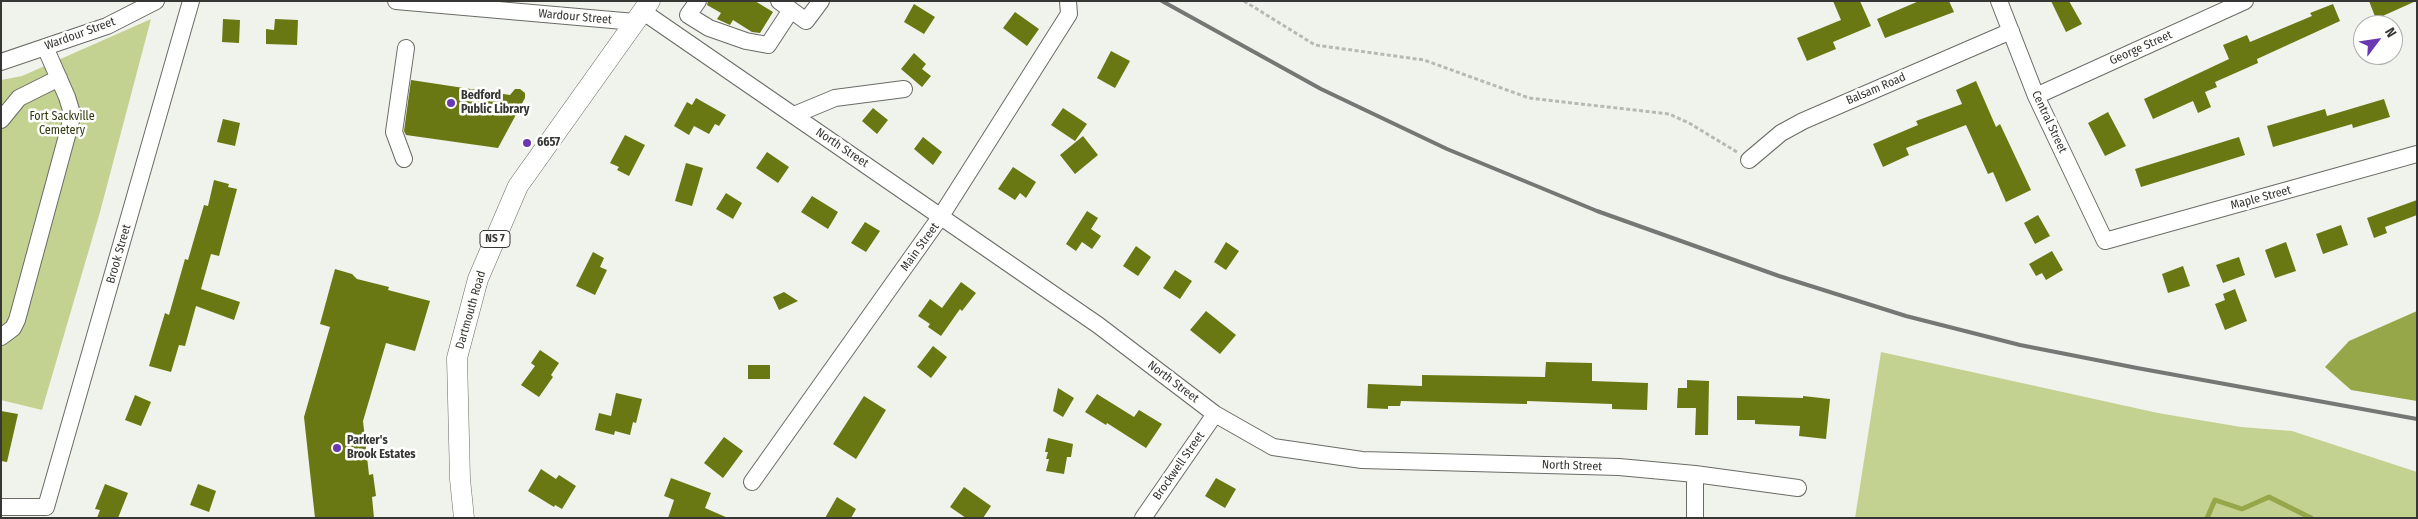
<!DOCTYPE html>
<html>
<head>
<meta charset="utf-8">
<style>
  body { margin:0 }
  #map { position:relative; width:2418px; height:519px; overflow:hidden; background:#f0f2ec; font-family:"Fira Sans Condensed",sans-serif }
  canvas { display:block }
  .frame { position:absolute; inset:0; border:2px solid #363634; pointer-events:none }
  .north { position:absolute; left:2353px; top:15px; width:50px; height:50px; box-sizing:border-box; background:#fffffe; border:1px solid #afafad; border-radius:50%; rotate:59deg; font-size:14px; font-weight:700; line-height:20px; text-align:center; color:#363634 }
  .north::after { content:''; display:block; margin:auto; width:18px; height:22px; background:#6a38b0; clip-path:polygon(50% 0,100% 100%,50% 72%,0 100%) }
</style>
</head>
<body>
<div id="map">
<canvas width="2418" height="519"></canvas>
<div class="frame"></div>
<div class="north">N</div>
</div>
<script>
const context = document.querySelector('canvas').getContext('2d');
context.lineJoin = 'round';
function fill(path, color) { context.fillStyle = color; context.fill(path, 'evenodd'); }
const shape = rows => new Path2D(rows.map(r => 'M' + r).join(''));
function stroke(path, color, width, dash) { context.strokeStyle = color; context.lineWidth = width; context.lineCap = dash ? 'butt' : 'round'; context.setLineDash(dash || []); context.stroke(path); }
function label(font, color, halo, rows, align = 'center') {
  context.font = font + ' "Fira Sans Condensed",sans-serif'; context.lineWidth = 5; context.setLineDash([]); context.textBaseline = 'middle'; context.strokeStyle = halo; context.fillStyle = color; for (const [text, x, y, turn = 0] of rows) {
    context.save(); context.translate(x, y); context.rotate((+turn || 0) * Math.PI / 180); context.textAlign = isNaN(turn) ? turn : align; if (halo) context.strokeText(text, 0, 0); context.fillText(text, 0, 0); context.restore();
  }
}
fill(shape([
  [151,19,100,212,42,410,1,400,1,80,22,76],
  [1881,352,2158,413,2241,427,2292,431,2417,472,2417,518,1855,518]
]), '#c4d291');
fill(shape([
  [2417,311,2417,401,2351,390,2325,367,2349,341]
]), '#96a74a');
stroke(shape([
  [2207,518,2215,500,2242,509,2269,497,2311,518]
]), '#96a74a', 5);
fill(shape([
  [708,1,755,1,773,12,760,33,752,32,733,20,730,25,717,19,721,13,707,5],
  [1833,1,1860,1,1871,26,1833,42,1836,49,1807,61,1797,38,1841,20],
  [1919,1,1949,1,1954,12,1885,38,1877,19],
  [2051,1,2069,1,2082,24,2066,32],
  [2369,1,2416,1,2376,19],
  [914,4,935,17,924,34,904,22],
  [2333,4,2340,21,2257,59,2258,63,2215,82,2217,87,2205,92,2211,107,2198,113,2193,101,2153,119,2144,99,2229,59,2223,45,2247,35,2250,42,2312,16,2310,13],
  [1015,12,1039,29,1027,46,1003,28],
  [223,19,240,20,239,43,222,42],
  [275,19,298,20,297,45,266,44,266,29,274,30],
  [1111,51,1130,61,1115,88,1097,78],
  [914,53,926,64,922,69,931,76,922,87,901,69],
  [411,80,510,95,515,89,520,89,525,93,525,98,498,148,406,135,404,131],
  [1976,81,1996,127,2000,124,2031,190,2006,202,1993,172,1988,174,1966,125,1906,148,1909,155,1883,167,1873,144,1918,125,1916,121,1962,104,1956,90],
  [696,98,726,115,719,126,715,124,709,134,694,126,689,135,674,126,687,102,692,105],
  [2384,99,2390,117,2353,128,2352,124,2273,147,2267,126,2325,109,2327,116],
  [873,108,888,120,877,134,862,121],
  [1063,108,1087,124,1075,141,1051,125],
  [2108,112,2126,146,2105,156,2088,123],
  [223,119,240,123,235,146,217,142],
  [625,135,645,145,629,176,617,170,619,167,610,163],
  [1083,136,1098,155,1075,174,1060,155],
  [923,137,942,152,933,165,914,149],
  [2239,137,2245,155,2141,187,2135,169],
  [767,152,789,167,778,183,756,168],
  [686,163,703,168,692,206,675,201],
  [1013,167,1036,182,1026,198,1020,193,1015,200,998,189],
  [214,180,229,184,228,187,237,189,219,256,211,254,201,289,240,302,234,320,196,306,185,346,179,345,171,372,149,366,165,313,169,315,185,259,188,260,204,205,208,206],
  [726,193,742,203,733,219,716,209],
  [812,196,838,212,828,229,801,212],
  [2417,200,2417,215,2385,227,2387,233,2374,238,2367,218],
  [1087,211,1098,218,1091,229,1101,236,1092,249,1082,242,1076,251,1066,244],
  [2038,215,2050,236,2035,244,2024,223],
  [865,222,880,231,866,252,851,243],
  [2341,225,2348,245,2323,254,2316,234],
  [1226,242,1239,251,1226,270,1214,262],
  [2286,242,2296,271,2275,278,2265,250],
  [1136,246,1151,257,1138,276,1123,266],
  [2052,251,2063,270,2046,280,2042,273,2036,276,2029,264],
  [593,252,604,258,600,267,607,270,595,295,576,286],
  [2239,257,2245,275,2223,283,2216,265],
  [2183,266,2190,286,2168,293,2162,274],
  [335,269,352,274,357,279,389,287,388,290,430,301,415,351,386,343,363,421,369,475,373,474,376,496,372,497,374,518,315,518,304,417,330,327,320,324],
  [1175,270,1192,281,1180,299,1163,288],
  [961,282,976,293,962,311,960,309,941,336,928,327,930,324,918,316,930,299,942,308],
  [2235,289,2247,321,2225,330,2215,304,2225,300,2223,294],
  [784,292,798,301,779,310,773,297],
  [1206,311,1236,335,1220,354,1190,330],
  [933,346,947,357,931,378,917,367],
  [540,350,559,363,551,375,553,377,539,397,521,385,535,366,531,363],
  [1546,362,1592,363,1592,381,1648,383,1647,410,1612,409,1612,404,1527,401,1527,404,1401,401,1400,406,1388,406,1388,409,1367,408,1368,384,1422,386,1422,375,1545,377],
  [748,365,770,365,770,379,748,379],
  [1687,380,1709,381,1708,435,1695,435,1696,408,1677,408,1678,388,1687,388],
  [1058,388,1074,398,1063,417,1053,411],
  [616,393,642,399,636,423,633,422,630,435,615,431,614,435,595,430,599,413,611,416],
  [1097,394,1134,417,1139,410,1162,424,1146,448,1107,423,1106,425,1085,412],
  [135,395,151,402,141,426,125,420],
  [864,396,886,410,856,459,833,444],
  [1737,396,1803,398,1803,396,1830,399,1826,439,1799,436,1800,426,1755,424,1755,420,1737,420],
  [1,411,18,414,7,462,1,461],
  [724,437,743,451,723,478,704,463],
  [1048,438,1073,444,1071,457,1067,457,1064,474,1046,471,1049,459,1046,459,1048,452,1045,452],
  [541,469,556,479,559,475,576,486,562,509,555,505,554,507,528,491],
  [671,478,711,493,705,508,728,518,668,518,674,500,664,496],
  [1216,478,1236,489,1225,508,1205,496],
  [105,484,128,493,118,518,97,518,100,510,95,509],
  [198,484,216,491,209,512,190,505],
  [964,487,991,506,983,518,966,518,950,507],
  [837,497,856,509,851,518,825,518]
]), '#697812');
const minor = shape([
  [396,1,635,22],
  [698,1,688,15,709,28,746,41,768,45,791,10],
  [779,1,806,21,821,1],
  [1999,1,2036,96,2105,241,2417,154],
  [642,11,1098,325,1215,414,1273,447,1362,460,1619,467,1695,474,1798,488],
  [1,62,107,26,156,1],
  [2036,96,2245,1],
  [794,115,835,98,904,89],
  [1,120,19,98,59,78],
  [404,159,394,132,406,48],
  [1749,160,1781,133,1803,121,2011,31],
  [1,337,13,328,17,320,71,121,71,110,67,97,45,47],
  [752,482,941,216,1069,14,1068,1],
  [1,507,46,507,191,1],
  [1143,518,1215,414],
  [1695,518,1695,474]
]);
const major = shape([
  [464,518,460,479,457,358,478,279,518,186,650,1]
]);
stroke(minor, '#6a6b66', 18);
stroke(major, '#6a6b66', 21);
stroke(shape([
  [1244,1,1315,45,1424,60,1529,98,1669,114,1689,123,1737,152]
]), '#b8b9b5', 3, [4, 2.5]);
stroke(minor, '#fff', 16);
stroke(major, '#fff', 20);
stroke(shape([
  [1162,1,1321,89,1447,149,1597,211,1779,276,1906,316,2020,345,2137,368,2417,419]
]), '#767774', 4);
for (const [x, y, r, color] of [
  [451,103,5,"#6a38b0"],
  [527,143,5,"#6a38b0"],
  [337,448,5,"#6a38b0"]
]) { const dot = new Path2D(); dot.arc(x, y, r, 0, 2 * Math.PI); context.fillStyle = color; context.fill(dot); stroke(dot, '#fffffe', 2); }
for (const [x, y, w] of [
  [495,239,30]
]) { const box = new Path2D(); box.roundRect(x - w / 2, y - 8.5, w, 17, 4); context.fillStyle = '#fffffe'; context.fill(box); stroke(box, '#363634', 1); }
label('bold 11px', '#363634', null, [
  ["NS 7",495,239]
]);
label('12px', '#363634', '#fffffe', [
  ["Wardour Street",575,17,5],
  ["Wardour Street",80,34,-20],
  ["George Street",2141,48,-24],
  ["Balsam Road",1876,89,-23],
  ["Central Street",2049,122,65],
  ["North Street",842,148,34],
  ["Maple Street",2261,198,-15],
  ["Main Street",920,247,-54],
  ["Brook Street",119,254,-74],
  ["Dartmouth Road",471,310,-74],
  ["North Street",1173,382,37],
  ["Brockwell Street",1179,466,-55],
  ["North Street",1572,466,2]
]);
label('bold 12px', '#363634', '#fffffe', [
  ["Bedford",461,96],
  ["Public Library",461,110],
  ["6657",537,143],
  ["Parker's",347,441],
  ["Brook Estates",347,455]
], 'left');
label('12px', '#333a13', '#fffffe', [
  ["Fort Sackville",62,117],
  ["Cemetery",62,131]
]);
</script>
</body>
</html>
